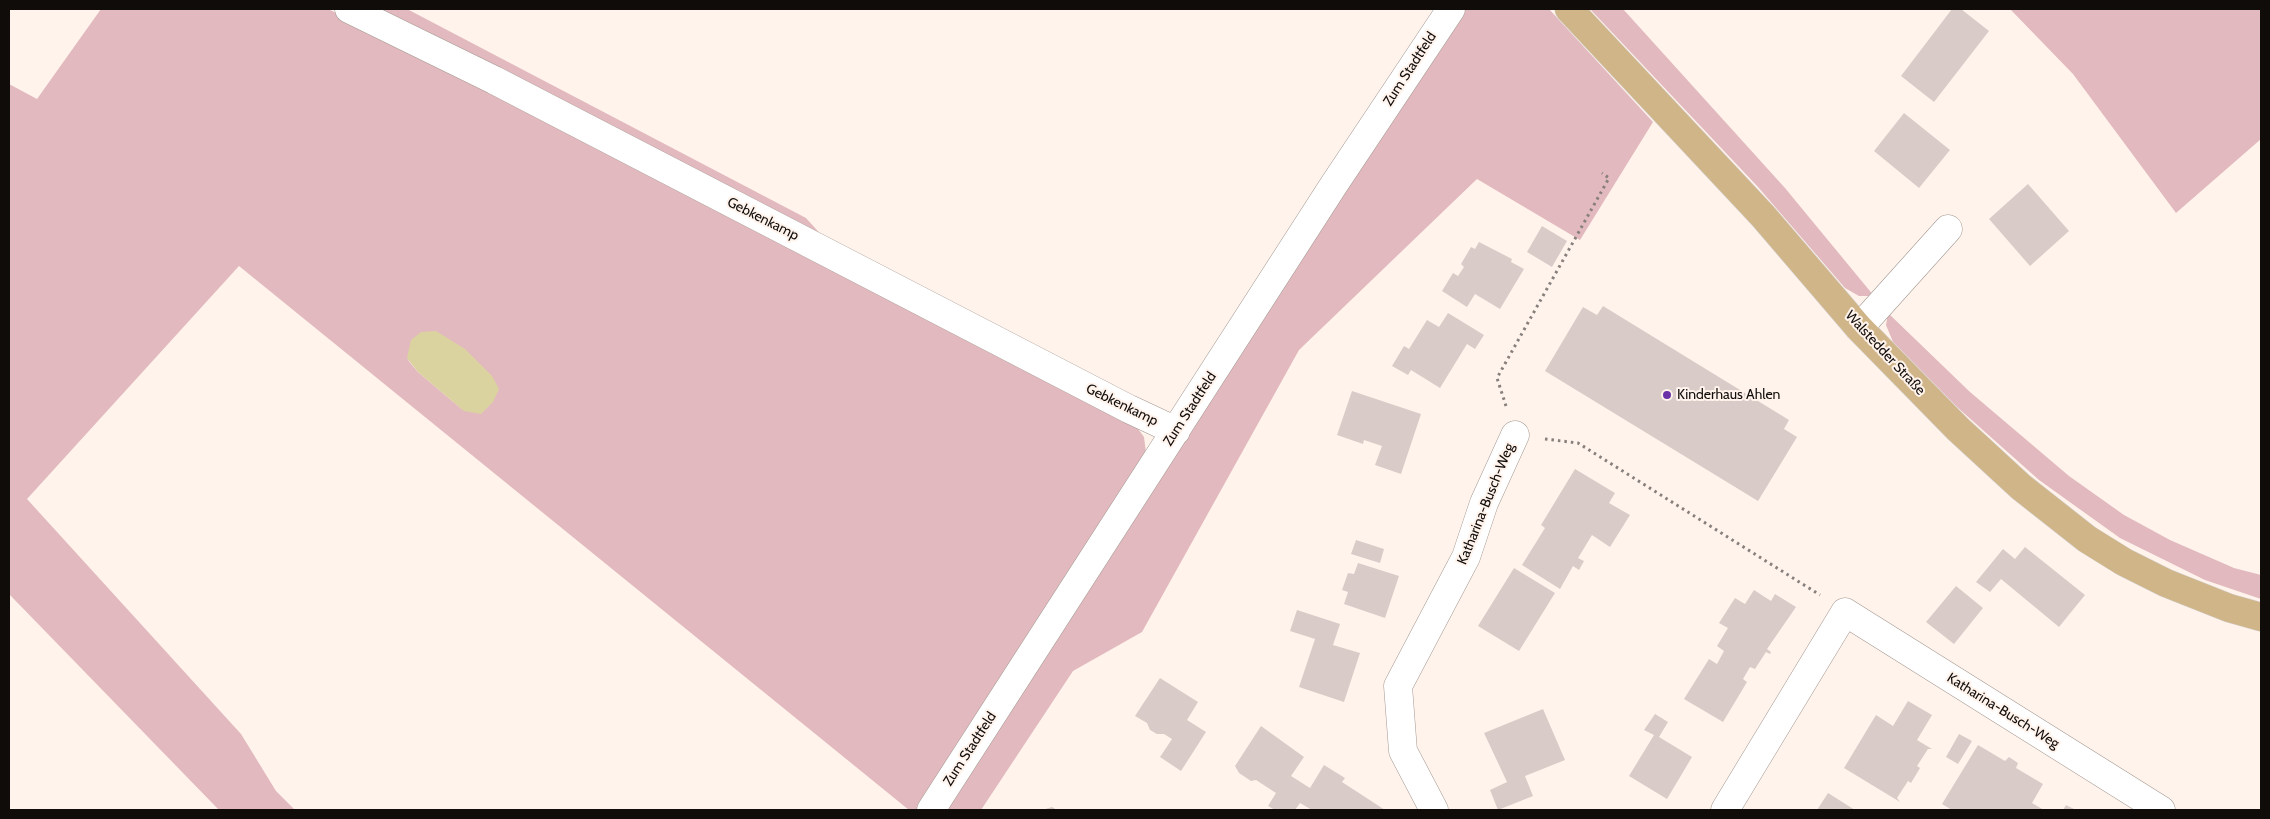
<!DOCTYPE html>
<html>
<head>
<meta charset="utf-8">
<style>
  body { margin:0 }
  #map { position:relative; width:2270px; height:819px; overflow:hidden; background:#fff3ec; font-family:Cabin,sans-serif }
  canvas { display:block }
  .frame { position:absolute; inset:0; border:10px solid #100c0a; pointer-events:none }
</style>
</head>
<body>
<div id="map">
<canvas width="2270" height="819"></canvas>
<div class="frame"></div>
</div>
<script>
const context = document.querySelector('canvas').getContext('2d');
context.lineJoin = 'round';
function fill(path, color) { context.fillStyle = color; context.fill(path, 'evenodd'); }
const shape = rows => new Path2D(rows.map(r => 'M' + r).join(''));
function stroke(path, color, width, dash) { context.strokeStyle = color; context.lineWidth = width; context.lineCap = dash ? 'butt' : 'round'; context.setLineDash(dash || []); context.stroke(path); }
function label(font, color, halo, rows, align = 'center') {
  context.font = font + ' Cabin,sans-serif'; context.lineWidth = 4; context.setLineDash([]); context.textBaseline = 'middle'; context.strokeStyle = halo; context.fillStyle = color; for (const [text, x, y, turn = 0] of rows) {
    context.save(); context.translate(x, y); context.rotate((+turn || 0) * Math.PI / 180); context.textAlign = isNaN(turn) ? turn : align; if (halo) context.strokeText(text, 0, 0); context.fillText(text, 0, 0); context.restore();
  }
}
fill(shape([
  [101,9,328,9,409,48,1130,418,1144,437,1146,453,1135,478,916,810,909,810,239,266,27,499,241,734,276,791,295,810,219,810,9,594,9,84,37,99],
  [407,359,464,411,418,372],
  [372,9,407,9,806,218,825,239],
  [1465,9,1549,9,1653,122,1580,240,1477,179,1299,350,1142,632,1073,671,981,810,944,810,1342,190],
  [1590,9,1623,9,1785,188,1874,296,1859,296,1845,288,1758,187],
  [2010,9,2261,9,2261,139,2176,213,2073,74],
  [1888,313,1970,392,2069,476,2124,515,2170,540,2234,568,2261,575,2261,599,2205,580,2120,538,2039,480,1957,407,1893,342,1886,325]
]), '#e2b9be');
fill(shape([
  [436,331,465,349,492,376,499,389,493,402,481,414,464,411,418,372,407,358,411,340,421,332]
]), '#dbd39f');
fill(shape([
  [1952,9,1961,9,1989,31,1934,102,1901,76],
  [1904,113,1950,150,1919,188,1874,151],
  [2028,184,2069,231,2030,266,1989,219],
  [1542,226,1567,241,1552,267,1527,252],
  [1479,242,1512,259,1511,262,1524,269,1500,309,1475,294,1467,307,1442,291,1453,273,1458,276,1464,267,1461,264,1471,247,1475,249],
  [1603,306,1789,420,1784,429,1797,437,1758,501,1545,371,1583,307,1597,315],
  [1448,313,1484,335,1475,349,1467,344,1440,388,1411,370,1408,375,1392,366,1404,346,1409,349,1427,320,1439,327],
  [1352,391,1421,414,1401,474,1375,465,1382,446,1364,440,1363,444,1337,435],
  [1575,469,1615,493,1609,503,1630,515,1610,547,1592,535,1578,558,1584,561,1579,570,1573,566,1560,589,1522,565,1545,528,1541,525],
  [1356,540,1384,549,1380,563,1351,554],
  [2025,547,2085,595,2059,627,2001,579,1990,592,1976,582,2003,549,2015,559],
  [1358,563,1399,576,1385,618,1344,604,1348,592,1342,590,1348,573,1354,574],
  [1514,568,1555,593,1519,651,1478,626],
  [1956,586,1983,608,1954,644,1926,622],
  [1754,590,1771,601,1775,594,1796,607,1767,649,1771,652,1770,654,1766,652,1755,669,1750,667,1743,679,1747,682,1723,722,1684,699,1709,659,1717,664,1724,651,1717,646,1728,628,1719,623,1735,598,1745,604],
  [1297,610,1340,624,1333,645,1360,653,1344,702,1299,687,1315,639,1290,631],
  [1160,678,1198,702,1187,720,1206,732,1181,771,1160,757,1172,739,1164,734,1157,734,1150,730,1147,723,1135,716],
  [1908,701,1932,715,1917,740,1932,749,1928,749,1917,766,1920,768,1911,783,1908,781,1897,798,1900,802,1844,768,1876,715,1893,726],
  [1543,709,1565,760,1525,776,1533,796,1498,810,1490,790,1507,782,1484,733],
  [1655,714,1668,722,1659,737,1692,757,1667,799,1629,776,1654,735,1644,730],
  [1261,726,1304,757,1291,776,1310,788,1324,765,1345,778,1342,782,1385,810,1312,810,1300,803,1295,810,1275,810,1268,806,1276,793,1256,780,1251,781,1239,773,1235,766],
  [1959,734,1972,741,1958,764,1946,757],
  [1978,745,2005,761,2009,757,2018,763,2016,768,2043,784,2032,803,2044,810,1952,810,1942,804],
  [1828,793,1855,810,1817,810],
  [2066,805,2076,810,2063,810],
  [1052,807,1057,810,1042,810]
]), '#d9cbc8');
const minor = shape([
  [349,9,494,80,1129,409,1176,431],
  [1859,328,1948,229],
  [931,810,1333,186,1451,9],
  [1434,810,1403,751,1398,686,1466,557,1484,503,1515,435],
  [1725,810,1845,612,2161,810]
]);
const major = shape([
  [1569,9,1763,216,1859,328,1958,429,2021,487,2087,539,2124,562,2166,583,2229,608,2261,617]
]);
stroke(minor, '#a29891', 29);
stroke(major, '#d4d3d3', 29);
stroke(shape([
  [1506,406,1497,378,1609,178,1602,173],
  [1545,439,1578,443,1820,595]
]), '#877f7b', 3, [2.5, 4]);
stroke(minor, '#fff', 28);
stroke(major, '#d0b588', 28);
for (const [x, y, r, color] of [
  [1667,395,5,"#6930a7"]
]) { const dot = new Path2D(); dot.arc(x, y, r, 0, 2 * Math.PI); context.fillStyle = color; context.fill(dot); stroke(dot, '#fff3ec', 2); }
label('14px', '#100c0a', '#fff3ec', [
  ["Zum Stadtfeld",1410,69,-57],
  ["Gebkenkamp",763,219,27],
  ["Walstedder Straße",1885,353,47],
  ["Gebkenkamp",1122,405,26],
  ["Zum Stadtfeld",1190,409,-57],
  ["Katharina-Busch-Weg",1486,504,-68],
  ["Katharina-Busch-Weg",2003,711,32],
  ["Zum Stadtfeld",970,749,-57]
]);
label('14px', '#100c0a', '#fff3ec', [
  ["Kinderhaus Ahlen",1677,395]
], 'left');
</script>
</body>
</html>
